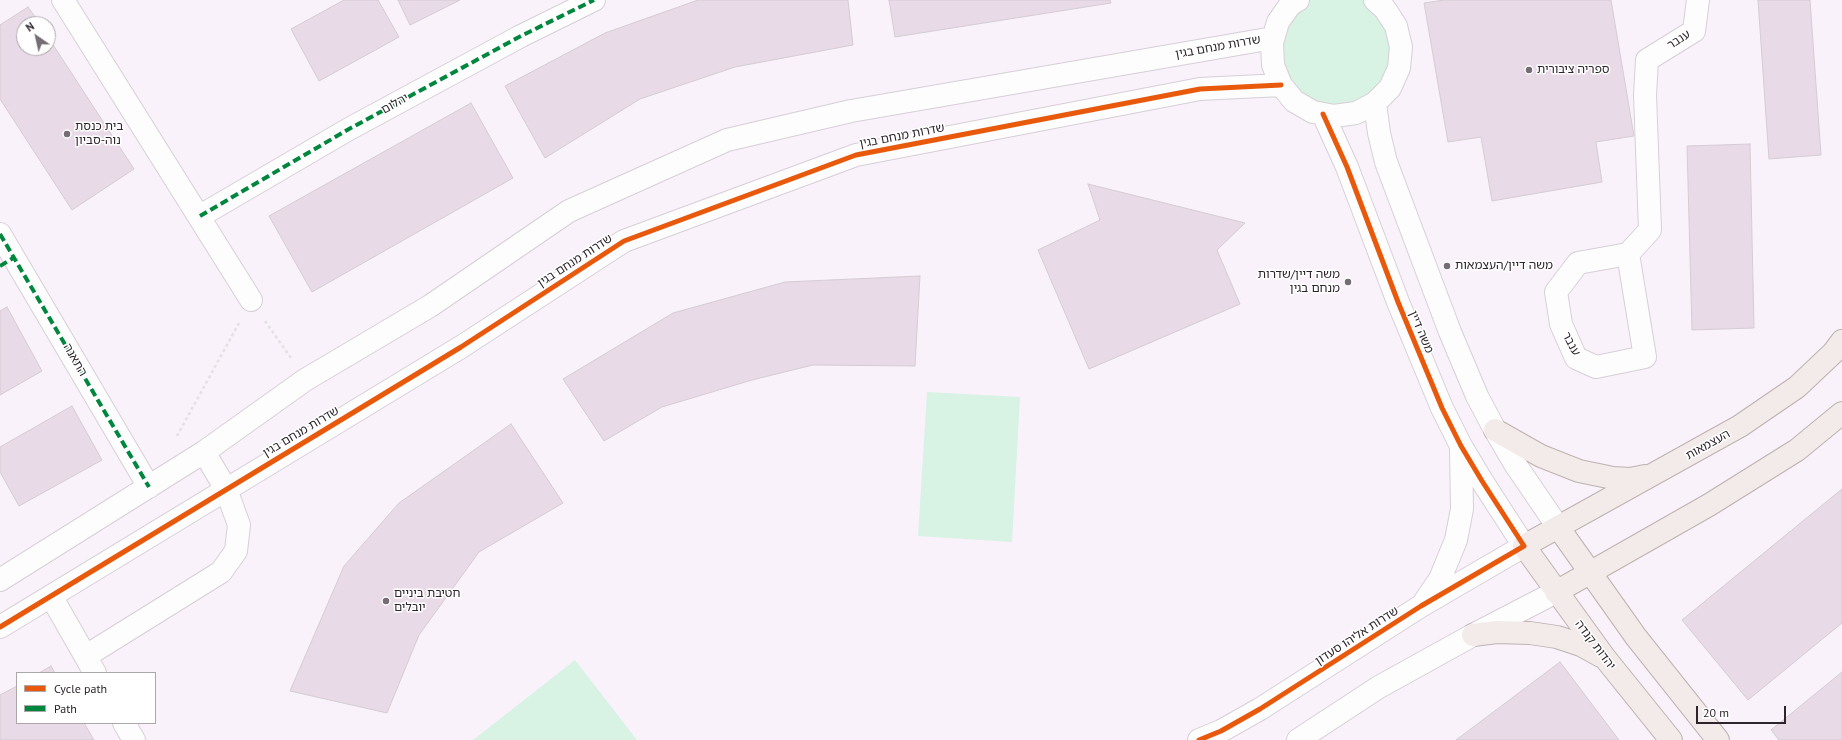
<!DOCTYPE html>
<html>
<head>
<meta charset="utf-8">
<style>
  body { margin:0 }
  #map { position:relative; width:1842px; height:740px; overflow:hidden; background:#faf2fa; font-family:"PT Sans",sans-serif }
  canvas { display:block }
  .legend { position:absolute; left:16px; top:672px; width:140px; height:52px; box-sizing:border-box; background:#fff; border:1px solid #aba7ab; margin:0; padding:5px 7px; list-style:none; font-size:12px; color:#2d242c }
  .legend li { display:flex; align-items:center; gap:8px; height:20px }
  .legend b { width:20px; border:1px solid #aba7ab }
  .north { position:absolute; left:16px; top:16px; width:40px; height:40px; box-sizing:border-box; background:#fff; border:1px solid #aba7ab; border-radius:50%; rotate:326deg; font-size:11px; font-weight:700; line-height:16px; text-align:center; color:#2d242c }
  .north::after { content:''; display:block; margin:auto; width:14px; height:18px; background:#756c74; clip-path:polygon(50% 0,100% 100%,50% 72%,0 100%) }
  .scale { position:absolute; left:1696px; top:706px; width:90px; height:18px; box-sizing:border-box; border:2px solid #2d242c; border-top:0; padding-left:5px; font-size:12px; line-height:14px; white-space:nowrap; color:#2d242c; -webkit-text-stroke:3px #fff; paint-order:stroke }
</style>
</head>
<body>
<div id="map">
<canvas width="1842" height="740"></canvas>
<ul class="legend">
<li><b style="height:5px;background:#e8590c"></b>Cycle path</li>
<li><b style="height:5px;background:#00873e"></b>Path</li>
</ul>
<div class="north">N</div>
<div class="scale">20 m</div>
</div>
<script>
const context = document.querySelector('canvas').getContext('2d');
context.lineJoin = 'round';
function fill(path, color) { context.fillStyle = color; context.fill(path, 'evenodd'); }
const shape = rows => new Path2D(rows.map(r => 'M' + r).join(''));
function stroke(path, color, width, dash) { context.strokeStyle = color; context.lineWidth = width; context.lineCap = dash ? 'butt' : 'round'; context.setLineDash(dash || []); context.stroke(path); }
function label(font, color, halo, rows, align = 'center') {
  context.font = font + ' "PT Sans","Noto Sans Hebrew",sans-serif'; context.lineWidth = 3; context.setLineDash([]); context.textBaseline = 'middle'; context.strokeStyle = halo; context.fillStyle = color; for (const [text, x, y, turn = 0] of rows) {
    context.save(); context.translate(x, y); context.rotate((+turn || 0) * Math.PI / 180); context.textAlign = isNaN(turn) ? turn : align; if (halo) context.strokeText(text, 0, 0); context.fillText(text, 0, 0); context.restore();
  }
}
fill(shape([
  [1306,0,1370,0,1395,34,1385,86,1338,112,1296,96,1276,50,1277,39],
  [927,392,1020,397,1012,542,918,536],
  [575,660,637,740,473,740]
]), '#d8f2e4');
const building = shape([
  [344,0,378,0,399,37,319,81,291,29,344,0],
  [398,0,460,0,410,25,398,0],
  [698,0,848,0,853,45,735,67,640,99,545,158,505,86,605,33,698,0],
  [889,0,1110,0,1111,3,895,37,889,0],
  [1444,0,1611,0,1634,136,1596,142,1602,182,1492,201,1481,137,1448,142,1424,3,1444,0],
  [1758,0,1810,0,1821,155,1769,159,1758,0],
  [28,7,40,24,24,24,24,48,48,48,48,37,134,169,72,210,0,99,0,25,28,7],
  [471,103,513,178,312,292,269,216,471,103],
  [1750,144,1754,328,1692,330,1687,146,1750,144],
  [1088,184,1245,223,1217,250,1240,304,1089,369,1038,250,1100,220,1088,184],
  [920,276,915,366,813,365,752,380,662,407,604,441,563,379,673,313,785,282,920,276],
  [7,307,42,371,0,395,0,311,7,307],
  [72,406,102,460,19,506,0,472,0,447,72,406],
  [511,424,563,503,479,552,419,635,387,713,290,691,344,566,399,503,511,424],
  [1842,489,1842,623,1748,700,1682,620,1842,489],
  [1560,662,1619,740,1456,740,1560,662],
  [51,666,55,673,39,673,51,666],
  [1842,672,1842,740,1779,740,1771,730,1842,672],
  [17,686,17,723,84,723,94,740,0,740,0,695,17,686]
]);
fill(building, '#e8dae7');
stroke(building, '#d4ccd3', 1);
const minor = shape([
  [63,0,251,300],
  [1298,0,1290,5,1278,22,1272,43,1273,65,1281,85,1294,101,1313,112,1334,116,1356,113,1375,103,1390,88,1399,68,1401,47,1396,26,1385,9,1375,0],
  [1375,103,1379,133,1386,162,1450,332,1477,396,1495,430,1515,464,1558,527],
  [200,216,349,129,521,36,594,0],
  [0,234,149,487],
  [1628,254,1645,357,1596,367,1576,358,1561,324,1556,292,1578,263,1628,254,1650,230,1645,95,1647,60,1694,31,1698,0],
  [0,580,204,452,305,380,430,306,569,211,727,140,851,111,1273,38],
  [51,596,95,673],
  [1425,601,1440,579,1456,540,1462,509,1461,450],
  [0,627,461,347,624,241,856,155,1200,89,1281,85],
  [86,656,221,572,236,551,239,525,226,489,204,452],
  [124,723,134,740],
  [1199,740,1221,731,1260,709,1421,606,1524,546,1482,481,1461,446,1442,408,1398,302,1347,167,1323,114],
  [1298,740,1379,687,1473,635,1556,592]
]);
const major = shape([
  [1495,430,1541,456,1579,471,1613,478,1630,479,1645,476],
  [1558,527,1636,637,1718,740],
  [1556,592,1709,505,1797,450,1842,413],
  [1473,635,1497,632,1530,633,1557,637,1581,645,1601,656],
  [1671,740,1605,658,1524,546,1740,426,1797,387,1833,353,1842,341]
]);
stroke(minor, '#d7cfd7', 24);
stroke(major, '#bdb2b0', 24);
stroke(shape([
  [265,321,291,358],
  [177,436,239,323]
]), '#e3e1e3', 2.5, [3, 3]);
stroke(minor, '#fefdfe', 22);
stroke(major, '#f2ebe9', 22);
stroke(shape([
  [200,216,349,129,521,36,594,0],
  [0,234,149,487],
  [0,266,15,257]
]), '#00873e', 4, [8, 4]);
stroke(shape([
  [0,627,461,347,624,241,856,155,1200,89,1281,85],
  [1199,740,1221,731,1260,709,1421,606,1524,546,1482,481,1461,446,1442,408,1398,302,1347,167,1323,114]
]), '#e8590c', 5);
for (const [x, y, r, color] of [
  [1529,70,4,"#756c74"],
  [67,134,4,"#756c74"],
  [1447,266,4,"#756c74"],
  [1348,282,4,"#756c74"],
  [386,601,4,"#756c74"]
]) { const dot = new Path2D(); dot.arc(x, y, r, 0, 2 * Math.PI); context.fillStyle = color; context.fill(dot); stroke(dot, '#fff', 1.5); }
label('12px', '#2d242c', '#fff', [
  ["ענבר",1679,40,-33],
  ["שדרות מנחם בגין",1218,47,-10],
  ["יהלום",395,104,-29],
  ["שדרות מנחם בגין",902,136,-11],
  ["שדרות מנחם בגין",575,261,-33],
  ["משה דיין",1421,332,67],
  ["ענבר",1571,344,62],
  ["התאנה",75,360,60],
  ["שדרות מנחם בגין",301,432,-31],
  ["העצמאות",1708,445,-29],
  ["שדרות אליהו סעדון",1357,636,-33],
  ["יהדות קנדה",1595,645,53]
]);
label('12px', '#2d242c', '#fff', [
  ["ספריה ציבורית",1537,70],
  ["בית כנסת",75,127],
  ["נוה-סביון",75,141],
  ["משה דיין/העצמאות",1455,266],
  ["משה דיין/שדרות",1340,275,"right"],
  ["מנחם בגין",1340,289,"right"],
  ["חטיבת ביניים",394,594],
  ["יובלים",394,608]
], 'left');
</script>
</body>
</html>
